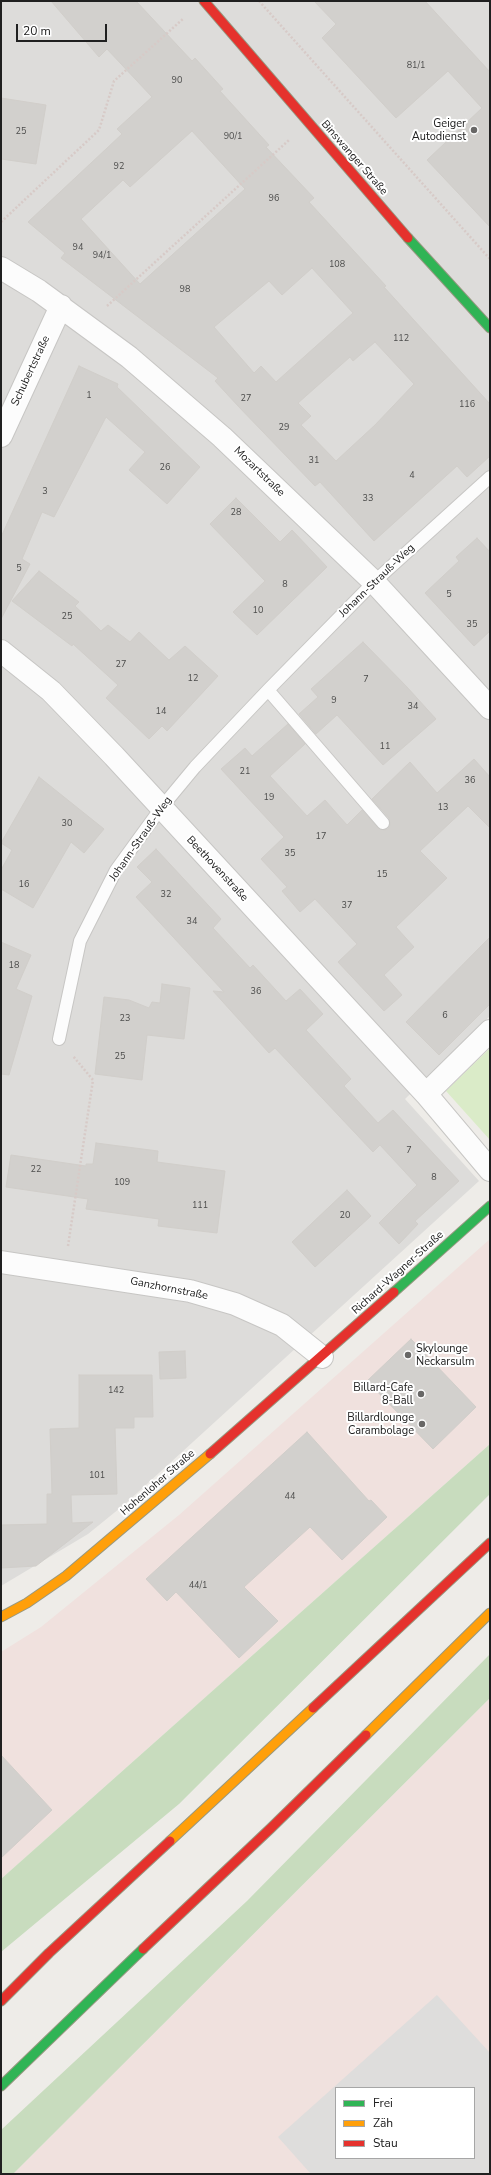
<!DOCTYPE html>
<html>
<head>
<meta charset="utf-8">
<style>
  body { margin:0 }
  #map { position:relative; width:491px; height:2175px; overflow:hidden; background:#eeece8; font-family:"Nunito Sans",sans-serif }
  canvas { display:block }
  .frame { position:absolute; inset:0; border:2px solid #202020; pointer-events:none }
  .legend { position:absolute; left:335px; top:2087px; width:140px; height:72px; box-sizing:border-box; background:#fff; border:1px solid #a6a6a6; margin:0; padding:5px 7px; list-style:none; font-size:12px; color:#202020 }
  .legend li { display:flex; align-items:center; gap:8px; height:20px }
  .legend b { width:20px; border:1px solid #a6a6a6 }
  .scale { position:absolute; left:16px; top:24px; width:91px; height:18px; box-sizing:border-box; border:2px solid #202020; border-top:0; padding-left:5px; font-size:12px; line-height:14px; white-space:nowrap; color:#202020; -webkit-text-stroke:3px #fff; paint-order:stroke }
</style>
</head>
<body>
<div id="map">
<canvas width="491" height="2175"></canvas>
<div class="frame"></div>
<ul class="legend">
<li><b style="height:5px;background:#30b455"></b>Frei</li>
<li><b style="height:5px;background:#ff9f0a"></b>Zäh</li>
<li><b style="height:5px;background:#e5322d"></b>Stau</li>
</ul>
<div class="scale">20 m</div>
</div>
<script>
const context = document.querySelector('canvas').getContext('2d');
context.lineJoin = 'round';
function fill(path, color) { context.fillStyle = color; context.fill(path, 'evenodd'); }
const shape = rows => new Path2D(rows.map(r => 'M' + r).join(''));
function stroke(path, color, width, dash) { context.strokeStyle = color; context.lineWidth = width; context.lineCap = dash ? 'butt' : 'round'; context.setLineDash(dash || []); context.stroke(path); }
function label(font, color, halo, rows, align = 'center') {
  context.font = font + ' "Nunito Sans",sans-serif'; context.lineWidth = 4; context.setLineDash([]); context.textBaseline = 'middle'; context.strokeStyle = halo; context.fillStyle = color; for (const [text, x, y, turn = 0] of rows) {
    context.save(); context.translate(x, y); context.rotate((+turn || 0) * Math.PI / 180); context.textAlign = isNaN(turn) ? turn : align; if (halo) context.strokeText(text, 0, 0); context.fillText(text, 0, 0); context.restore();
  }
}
fill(shape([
  [1,1,490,1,490,1016,405,1099,479,1181,125,1504,88,1534,1,1586]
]), '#dddcda');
fill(shape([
  [490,1239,490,1444,1,1879,1,1652,41,1627,179,1515],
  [490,1698,490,2174,13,2174,436,1752],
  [336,2088,474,2088,474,2158,336,2158]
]), '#f0e1de');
fill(shape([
  [490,1048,490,1140,446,1091]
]), '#daebc8');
fill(shape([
  [490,1444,490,1494,179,1804,1,1952,1,1879],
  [490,1654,490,1698,13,2174,1,2174,1,2130,247,1901]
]), '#c8dcbe');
fill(shape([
  [437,1995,490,2053,490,2174,311,2174,278,2137],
  [336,2088,474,2088,474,2158,336,2158]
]), '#dedddc');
const building = shape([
  [51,1,136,1,192,61,195,58,223,89,220,91,269,145,266,147,314,198,309,202,386,286,384,287,490,404,490,456,467,477,457,466,374,541,320,482,315,486,238,406,215,381,218,378,61,258,65,253,28,222,122,134,117,129,152,97,107,49,99,57,51,1],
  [192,131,245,189,140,284,81,219,123,180,130,187,192,131],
  [312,268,353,313,276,382,261,366,254,373,214,327,269,281,282,295,312,268],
  [375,342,414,384,375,425,336,461,301,425,311,416,298,403,350,357,353,361,375,342],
  [314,1,425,1,490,72,490,227,427,160,482,108,448,71,396,118,322,38,336,24,314,1],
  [1,98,46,105,36,164,1,159,1,98],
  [79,366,118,384,117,387,200,467,167,504,129,470,145,452,106,417,54,517,42,512,22,559,30,564,1,619,1,537,79,366],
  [236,498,280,542,292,530,327,567,257,635,233,612,265,581,210,524,236,498],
  [477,538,490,552,490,631,474,646,425,593,459,561,456,557,477,538],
  [39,571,79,602,75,606,101,631,108,625,130,642,139,632,169,660,185,646,218,676,167,731,162,726,149,739,106,698,118,685,73,644,72,646,12,601,39,571],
  [363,642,407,687,436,719,383,765,337,715,316,734,299,714,318,697,311,689,363,642],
  [288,724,305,744,270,776,307,816,325,800,347,825,362,810,378,828,384,830,388,829,390,825,389,818,372,799,410,762,437,793,474,759,490,777,490,828,468,806,420,851,447,878,396,927,414,947,384,975,402,995,384,1011,338,962,357,944,315,899,300,912,282,891,287,887,261,859,284,837,221,769,245,748,252,756,288,724],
  [39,777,104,829,84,853,71,842,33,908,1,889,1,870,12,850,1,843,39,777],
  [156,849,221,919,213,928,250,968,253,965,286,1001,300,989,323,1014,306,1030,351,1079,344,1086,378,1123,393,1110,459,1181,415,1221,418,1224,399,1244,379,1223,417,1185,380,1145,373,1152,275,1048,269,1053,213,991,224,992,136,897,152,882,137,867,156,849],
  [490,937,490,1004,439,1055,406,1022,490,937],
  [1,942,31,955,16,989,32,996,9,1075,1,1074,1,942],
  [162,984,190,988,184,1039,147,1035,142,1080,95,1074,104,997,129,1000,149,1008,152,1002,160,1003,162,984],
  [96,1143,158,1151,157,1162,225,1171,217,1233,158,1226,159,1219,86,1209,88,1199,6,1187,11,1155,86,1166,86,1164,93,1164,96,1143],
  [347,1190,371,1216,315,1267,292,1242,347,1190],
  [411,1339,476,1407,433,1449,367,1381,411,1339],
  [185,1351,186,1378,160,1379,159,1352,185,1351],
  [79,1375,152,1375,153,1417,134,1417,134,1428,115,1428,117,1494,71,1495,72,1523,93,1522,36,1566,1,1568,1,1525,47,1524,47,1494,52,1494,50,1429,79,1428,79,1375],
  [307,1432,369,1501,371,1500,387,1517,342,1560,310,1527,244,1587,278,1621,239,1658,176,1592,167,1601,146,1579,307,1432],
  [1,1755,52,1810,1,1858,1,1755]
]);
fill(building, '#d2d0cd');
stroke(building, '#d1ceca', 1);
const lane = shape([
  [268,690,383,823],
  [59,1039,80,941,116,870,161,808,195,767,268,690,374,582,490,477]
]);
const street = shape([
  [1,268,39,291,129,357,222,437,374,582,490,708],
  [1,436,61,306],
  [1,651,51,691,114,756,426,1094],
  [490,1031,426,1094,490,1170],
  [1,1262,190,1291,235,1304,282,1325,322,1357]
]);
const fast = shape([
  [408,238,490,328],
  [394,1292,490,1206],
  [1,2086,143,1949]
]);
const slow = shape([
  [1,1617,27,1603,66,1576,210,1454],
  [366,1735,490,1613],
  [170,1841,313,1708]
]);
const jam = shape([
  [204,1,408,238],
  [210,1454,394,1292],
  [313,1708,490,1543],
  [143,1949,271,1828,366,1735],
  [1,2001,49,1953,170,1841]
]);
stroke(lane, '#c7c6c4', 14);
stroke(street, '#c7c6c4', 24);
stroke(fast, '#969880', 11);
stroke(slow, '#969880', 11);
stroke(jam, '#969880', 11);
stroke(shape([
  [259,1,490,259],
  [1,222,99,130,114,81,184,18],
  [107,306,289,140],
  [68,1246,93,1080,73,1056]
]), '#d7cac7', 2.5, [2, 2]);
stroke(lane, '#fcfcfc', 12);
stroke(street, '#fcfcfc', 22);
stroke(fast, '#30b455', 9);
stroke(slow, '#ff9f0a', 9);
stroke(jam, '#e5322d', 9);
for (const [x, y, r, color] of [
  [474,130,4,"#686766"],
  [408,1355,4,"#686766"],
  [421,1394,4,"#686766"],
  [422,1424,4,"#686766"]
]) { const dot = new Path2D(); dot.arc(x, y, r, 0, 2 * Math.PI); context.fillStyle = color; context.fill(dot); stroke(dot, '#fff', 1.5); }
label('9px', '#4c4c4b', null, [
  ["81/1",416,66],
  ["90",177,81],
  ["25",21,132],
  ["90/1",233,137],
  ["92",119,167],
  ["96",274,199],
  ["94",78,248],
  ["94/1",102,256],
  ["108",337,265],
  ["98",185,290],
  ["112",401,339],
  ["1",89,396],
  ["27",246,399],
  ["116",467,405],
  ["29",284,428],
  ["31",314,461],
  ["26",165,468],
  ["4",412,476],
  ["3",45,492],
  ["33",368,499],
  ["28",236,513],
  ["5",19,569],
  ["8",285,585],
  ["5",449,595],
  ["10",258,611],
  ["25",67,617],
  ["35",472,625],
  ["27",121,665],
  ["12",193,679],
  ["7",366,680],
  ["9",334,701],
  ["34",413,707],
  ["14",161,712],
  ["11",385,747],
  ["21",245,772],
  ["36",470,781],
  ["19",269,798],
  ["13",443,808],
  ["30",67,824],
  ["17",321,837],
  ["35",290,854],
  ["15",382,875],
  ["16",24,885],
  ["32",166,895],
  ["37",347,906],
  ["34",192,922],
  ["18",14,966],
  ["36",256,992],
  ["6",445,1016],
  ["23",125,1019],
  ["25",120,1057],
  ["7",409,1151],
  ["22",36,1170],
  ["8",434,1178],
  ["109",122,1183],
  ["111",200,1206],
  ["20",345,1216],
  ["142",116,1391],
  ["101",97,1476],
  ["44",290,1497],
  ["44/1",198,1586]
]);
label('11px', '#202020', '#fff', [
  ["Geiger",466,124],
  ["Autodienst",466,137],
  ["Skylounge",416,1349,"left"],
  ["Neckarsulm",416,1362,"left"],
  ["Billard-Cafe",413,1388],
  ["8-Ball",413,1401],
  ["Billardlounge",414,1418],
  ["Carambolage",414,1431]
], 'right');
label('11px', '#202020', '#fff', [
  ["Binswanger Straße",354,158,49],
  ["Schubertstraße",31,371,-65],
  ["Mozartstraße",259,472,44],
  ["Johann-Strauß-Weg",377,581,-44],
  ["Johann-Strauß-Weg",141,839,-55],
  ["Beethovenstraße",217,869,47],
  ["Richard-Wagner-Straße",398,1273,-42],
  ["Ganzhornstraße",169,1289,11],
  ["Hohenloher Straße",158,1483,-41]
]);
</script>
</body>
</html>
